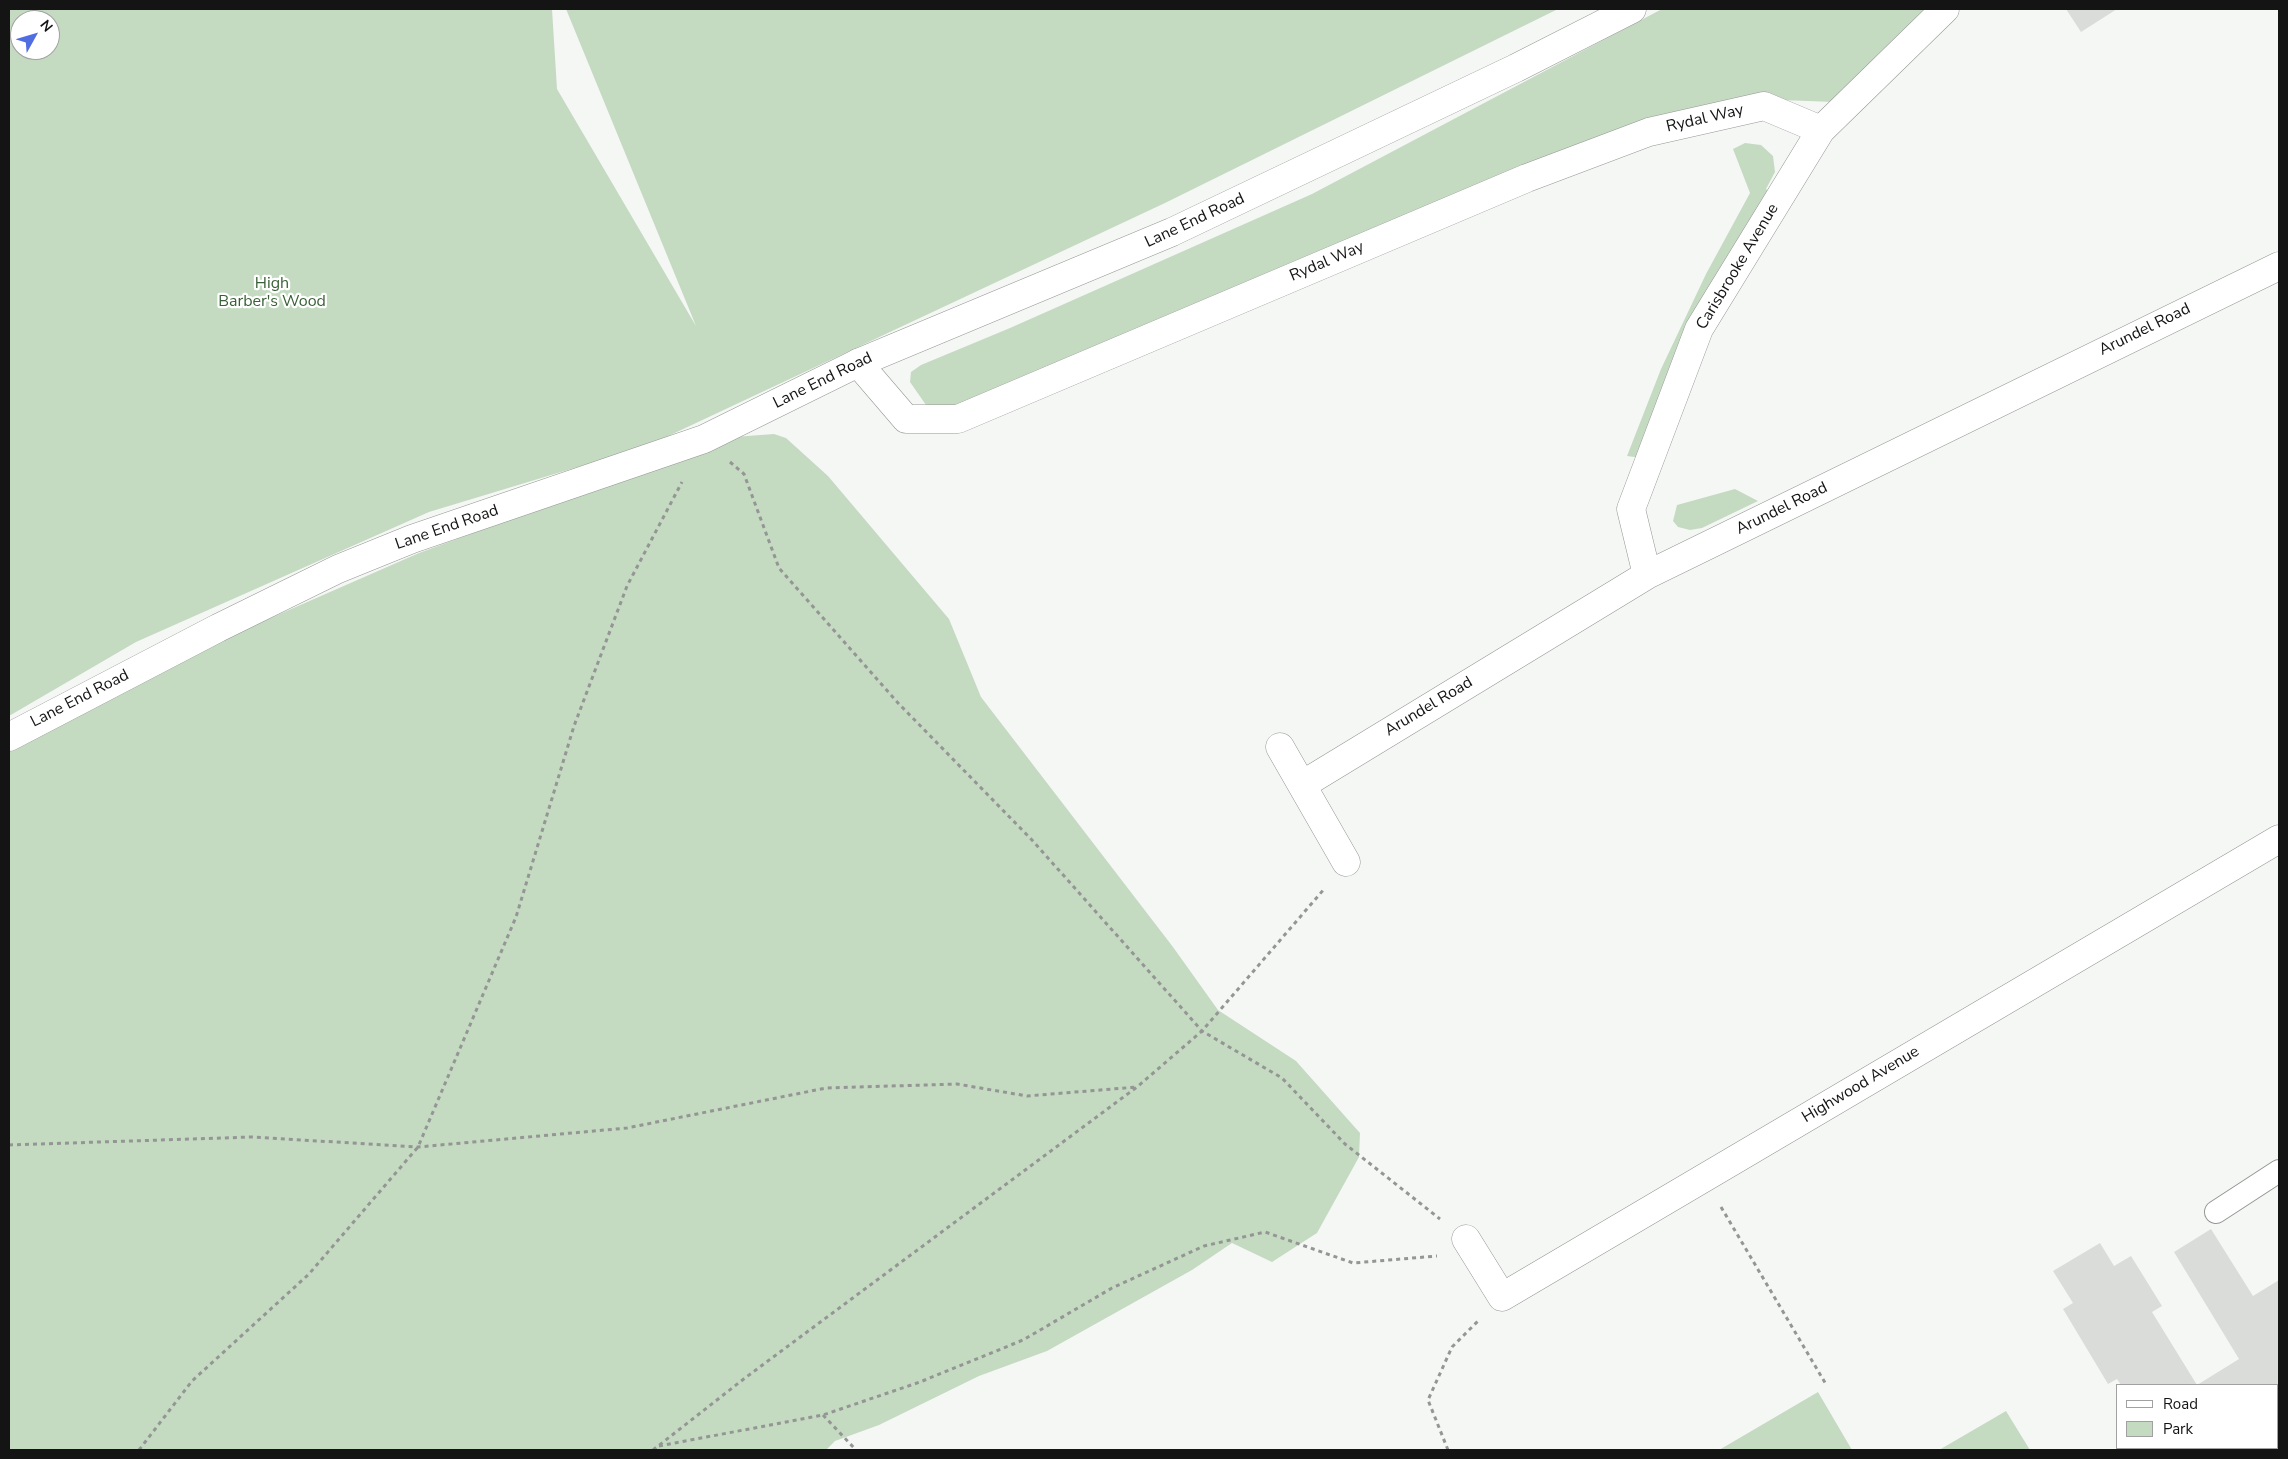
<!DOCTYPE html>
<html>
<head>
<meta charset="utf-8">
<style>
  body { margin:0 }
  #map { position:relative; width:2288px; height:1459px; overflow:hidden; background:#f5f7f5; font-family:"Nunito Sans",sans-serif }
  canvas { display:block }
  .frame { position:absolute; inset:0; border:10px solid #131413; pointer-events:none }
  .legend { position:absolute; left:2116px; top:1384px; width:162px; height:65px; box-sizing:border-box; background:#fff; border:1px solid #a1a1a1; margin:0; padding:6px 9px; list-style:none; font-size:15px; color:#131413 }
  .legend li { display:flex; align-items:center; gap:10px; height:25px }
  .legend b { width:25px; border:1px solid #a1a1a1 }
  .north { position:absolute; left:10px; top:10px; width:50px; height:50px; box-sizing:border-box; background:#fff; border:1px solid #a1a1a1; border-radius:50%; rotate:51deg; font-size:14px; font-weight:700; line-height:20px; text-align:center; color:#131413 }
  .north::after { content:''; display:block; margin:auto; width:18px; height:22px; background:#516de2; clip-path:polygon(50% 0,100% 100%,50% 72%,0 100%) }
</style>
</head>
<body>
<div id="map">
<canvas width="2288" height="1459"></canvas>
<div class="frame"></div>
<ul class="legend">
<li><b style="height:6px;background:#fff"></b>Road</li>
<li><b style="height:14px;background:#c4dbc2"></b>Park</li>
</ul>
<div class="north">N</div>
</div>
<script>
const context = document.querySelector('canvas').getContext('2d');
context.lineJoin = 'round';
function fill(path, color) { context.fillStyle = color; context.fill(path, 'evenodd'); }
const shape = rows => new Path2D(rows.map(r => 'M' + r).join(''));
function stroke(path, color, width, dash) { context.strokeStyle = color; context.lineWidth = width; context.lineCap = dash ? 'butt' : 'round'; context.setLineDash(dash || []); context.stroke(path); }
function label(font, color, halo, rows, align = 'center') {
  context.font = font + ' "Nunito Sans",sans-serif'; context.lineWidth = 4.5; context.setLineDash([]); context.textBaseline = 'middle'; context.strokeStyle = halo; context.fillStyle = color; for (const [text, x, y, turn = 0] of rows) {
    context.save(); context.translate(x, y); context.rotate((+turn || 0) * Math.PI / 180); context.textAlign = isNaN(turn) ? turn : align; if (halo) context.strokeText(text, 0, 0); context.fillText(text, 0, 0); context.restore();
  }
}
fill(shape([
  [9,9,552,9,557,89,696,326,566,9,1558,9,1165,203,647,446,429,512,136,642,9,716],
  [20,20,50,20,50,50,20,50],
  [1662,9,1926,9,1834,102,1781,100,1712,107,968,409,926,405,910,382,911,372,921,365,1010,328,1312,194],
  [1745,143,1761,145,1773,156,1775,172,1766,189,1774,195,1642,458,1627,456,1661,369,1706,274,1750,193,1733,149],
  [774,434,786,438,828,476,949,619,981,697,1173,947,1218,1010,1296,1061,1360,1133,1359,1157,1317,1233,1272,1262,1232,1243,1192,1270,1047,1351,979,1376,879,1425,835,1441,826,1450,9,1450,9,749,225,638,419,553,734,437],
  [1735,489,1758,501,1702,528,1690,530,1678,527,1673,521,1677,505],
  [1818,1392,1852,1450,1719,1450],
  [2006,1411,2030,1450,1939,1450]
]), '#c4dbc2');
fill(shape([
  [2066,9,2117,9,2081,32],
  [2211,1229,2253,1296,2279,1280,2279,1450,2256,1450,2254,1448,2277,1448,2277,1385,2121,1385,2117,1379,2108,1384,2063,1309,2073,1303,2053,1271,2100,1243,2114,1266,2131,1256,2162,1306,2152,1312,2197,1385,2239,1359,2174,1252],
  [2159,1448,2222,1448,2223,1450,2160,1450]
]), '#dadcda');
const service = shape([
  [2216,1212,2279,1171]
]);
const minor = shape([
  [858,363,906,419,958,419,1527,178,1649,132,1764,106,1821,130],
  [1647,575,1631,509,1699,329,1821,130,1945,9],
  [1280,747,1346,862],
  [1302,785,1647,575,2279,266],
  [1466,1239,1502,1297,2279,839]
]);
const tertiary = shape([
  [9,737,218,628,338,569,412,539,704,439,858,363,1172,232,1516,68,1632,9]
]);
stroke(service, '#949794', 24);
stroke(minor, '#949794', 29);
stroke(tertiary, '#949794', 29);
stroke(shape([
  [730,462,744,474,779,568,899,704,1032,840,1202,1031,1282,1078,1345,1144,1440,1219],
  [9,1145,252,1137,418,1147,627,1128,826,1088,957,1084,1027,1096,1137,1087],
  [1721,1207,1827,1386],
  [823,1415,856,1450],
  [659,1446,823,1415,920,1382,1023,1340,1112,1288,1204,1246,1265,1232,1353,1263,1437,1256],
  [139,1450,192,1381,309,1274,418,1147,516,917,574,726,627,586,682,482],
  [653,1450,745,1378,1137,1087,1202,1031,1325,888],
  [1448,1450,1428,1400,1452,1347,1479,1320]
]), '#949694', 3, [4, 4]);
stroke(service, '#fff', 22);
stroke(minor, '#fff', 28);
stroke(tertiary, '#fff', 28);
label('16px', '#131413', '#fff', [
  ["Rydal Way",1705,119,-13],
  ["Lane End Road",1195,221,-25],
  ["Rydal Way",1327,262,-23],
  ["Carisbrooke Avenue",1738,267,-59],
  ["Arundel Road",2145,330,-26],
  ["Lane End Road",823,381,-26],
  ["Arundel Road",1782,509,-26],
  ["Lane End Road",447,528,-19],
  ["Lane End Road",80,699,-27],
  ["Arundel Road",1429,707,-31],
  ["Highwood Avenue",1861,1085,-31]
]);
label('16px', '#395f36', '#fff', [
  ["High",272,284],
  ["Barber's Wood",272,302]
]);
</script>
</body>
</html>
